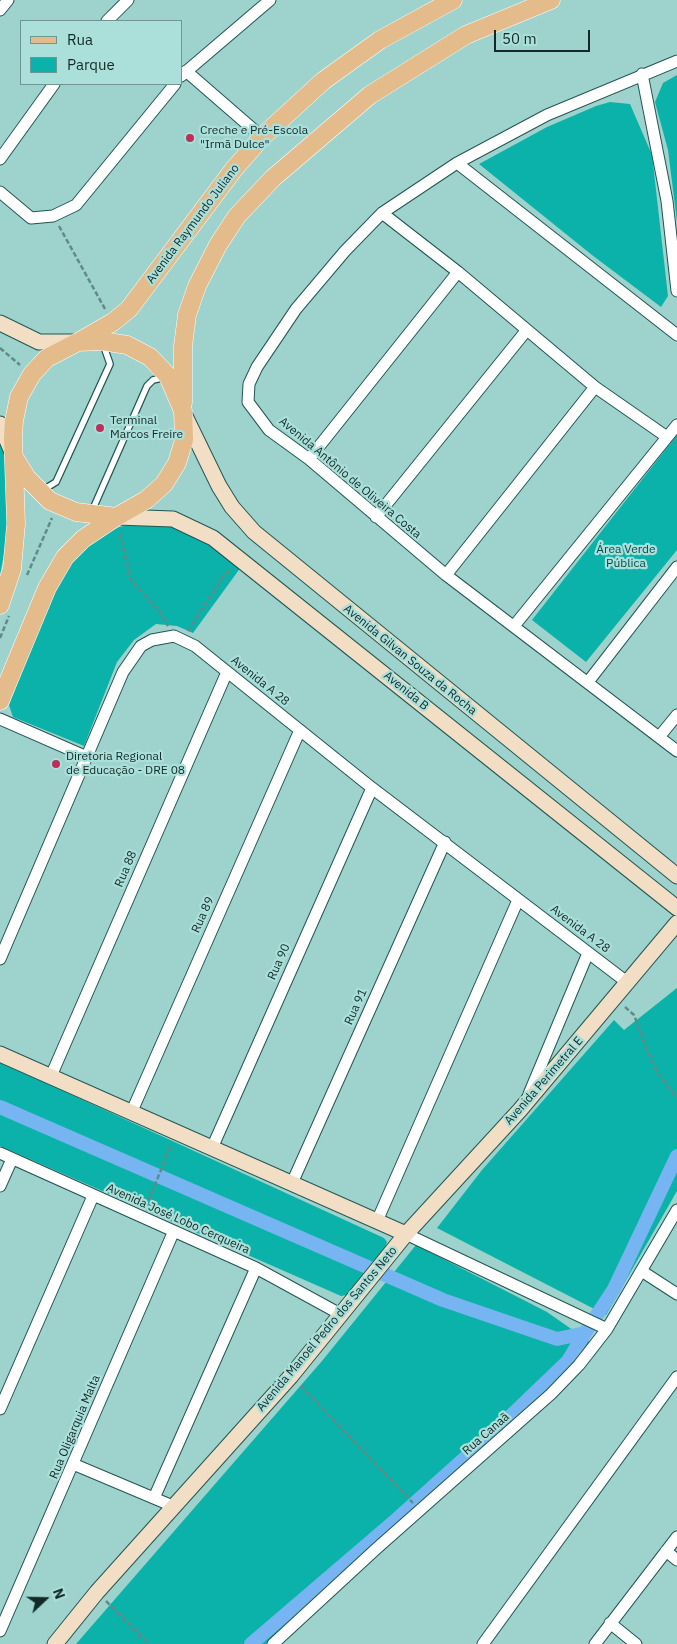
<!DOCTYPE html>
<html>
<head>
<meta charset="utf-8">
<style>
  body { margin:0 }
  #map { position:relative; width:677px; height:1644px; overflow:hidden; background:#9dd2cd; font-family:"IBM Plex Sans",sans-serif }
  canvas { display:block }
  .legend { position:absolute; left:20px; top:20px; width:162px; height:65px; box-sizing:border-box; background:#aadfda; border:1px solid #6e9692; margin:0; padding:6px 9px; list-style:none; font-size:15px; color:#132927 }
  .legend li { display:flex; align-items:center; gap:10px; height:25px }
  .legend b { width:25px; border:1px solid #6e9692 }
  .north { position:absolute; left:20px; top:1574px; width:50px; height:50px; -webkit-text-stroke:4px #aadfda; paint-order:stroke; rotate:69deg; font-size:14px; font-weight:700; line-height:20px; text-align:center; color:#132927 }
  .north::after { content:''; display:block; margin:auto; width:18px; height:22px; background:#132927; clip-path:polygon(50% 0,100% 100%,50% 72%,0 100%) }
  .scale { position:absolute; left:494px; top:30px; width:96px; height:22px; box-sizing:border-box; border:2px solid #132927; border-top:0; padding-left:6px; font-size:15px; line-height:18px; white-space:nowrap; color:#132927; -webkit-text-stroke:4px #aadfda; paint-order:stroke }
</style>
</head>
<body>
<div id="map">
<canvas width="677" height="1644"></canvas>
<ul class="legend">
<li><b style="height:6px;background:#e4bc8b"></b>Rua</li>
<li><b style="height:14px;background:#0ab2a9"></b>Parque</li>
</ul>
<div class="north">N</div>
<div class="scale">50 m</div>
</div>
<script>
const context = document.querySelector('canvas').getContext('2d');
context.lineJoin = 'round';
function fill(path, color) { context.fillStyle = color; context.fill(path, 'evenodd'); }
const shape = rows => new Path2D(rows.map(r => 'M' + r).join(''));
function stroke(path, color, width, dash) { context.strokeStyle = color; context.lineWidth = width; context.lineCap = dash ? 'butt' : 'round'; context.setLineDash(dash || []); context.stroke(path); }
function label(font, color, halo, rows, align = 'center') {
  context.font = font + ' "IBM Plex Sans",sans-serif'; context.lineWidth = 4.5; context.setLineDash([]); context.textBaseline = 'middle'; context.strokeStyle = halo; context.fillStyle = color; for (const [text, x, y, turn = 0] of rows) {
    context.save(); context.translate(x, y); context.rotate((+turn || 0) * Math.PI / 180); context.textAlign = isNaN(turn) ? turn : align; if (halo) context.strokeText(text, 0, 0); context.fillText(text, 0, 0); context.restore();
  }
}
fill(shape([
  [677,75,677,221,668,150,655,102,663,83],
  [610,102,630,104,652,155,668,296,661,307,592,255,479,164,547,127,596,106],
  [677,435,677,550,586,662,532,620],
  [0,440,7,465,8,533,0,575],
  [144,522,171,526,198,537,241,567,193,633,177,626,156,624,134,640,117,662,84,746,13,717,9,705,58,579,78,551,100,536,119,527],
  [677,988,677,1191,606,1315,437,1228,482,1170,614,1020,624,1030],
  [0,1062,384,1238,387,1242,385,1248,347,1295,341,1296,0,1146],
  [416,1245,547,1312,590,1342,536,1401,266,1644,76,1644,322,1361]
]), '#0ab2a9');
stroke(shape([
  [0,1107,443,1300,557,1339,585,1333,614,1289,677,1156],
  [251,1644,397,1519,494,1432,568,1361,585,1333]
]), '#76b5f1', 14);
const lane = shape([
  [43,490,56,482,110,364,103,344],
  [92,511,147,386,153,380,166,377]
]);
const street = shape([
  [0,10,8,0],
  [107,21,128,0],
  [677,61,547,115,457,163,382,213,345,251,296,309,257,367,249,384,248,402,269,430,309,459,446,575,677,751],
  [186,71,262,137],
  [642,74,667,201,677,291],
  [181,76,270,0],
  [0,159,54,84],
  [457,163,677,335],
  [0,192,31,218,53,216,76,205,175,84],
  [382,213,458,272,595,387,667,437],
  [309,459,458,272],
  [376,517,526,331],
  [446,575,595,387],
  [514,626,677,425],
  [588,682,677,567],
  [0,719,87,757],
  [659,737,677,715],
  [0,959,123,672,141,646,152,640,174,636,195,646,372,788,628,983],
  [51,1076,227,672],
  [529,1094,588,953],
  [132,1111,300,730],
  [212,1148,372,788],
  [0,1153,256,1268,342,1315],
  [292,1183,445,842],
  [0,1186,12,1159],
  [377,1221,518,900],
  [406,1234,607,1329],
  [643,1272,677,1294],
  [0,1409,93,1196],
  [73,1464,175,1507],
  [154,1498,256,1268],
  [666,1551,677,1560],
  [610,1623,636,1644],
  [0,1631,173,1233],
  [273,1644,376,1549,551,1394,579,1365,607,1329,677,1210],
  [483,1644,677,1377],
  [595,1644,677,1537]
]);
const secondary = shape([
  [0,323,39,342,78,342],
  [185,416,219,486,232,507,254,532,677,876],
  [0,424,12,452],
  [116,517,173,519,213,538,677,908],
  [0,1054,406,1234],
  [55,1644,97,1592,291,1376,406,1234,520,1110,677,923]
]);
const primary = shape([
  [80,341,113,322,129,309,234,169,262,137,323,81,348,63,380,40,453,0],
  [183,403,183,346,187,315,197,286,218,245,237,216,273,178,370,95,466,35,551,0],
  [0,605,12,569,16,524,13,438,14,421,19,397,32,374,47,358,78,342,102,341,127,345,150,357,168,376,183,411,184,440,177,463,164,484,146,500,116,517,76,512,50,501,27,478,14,457],
  [0,701,47,588,65,557,83,539,116,517]
]);
stroke(lane, '#225652', 8);
stroke(street, '#225652', 13);
stroke(secondary, '#225652', 17);
stroke(primary, '#fff', 19);
stroke(shape([
  [59,226,105,309],
  [0,348,20,365],
  [120,533,131,580,158,609,168,626],
  [27,575,52,518],
  [188,631,225,574,232,569],
  [0,638,9,616],
  [625,1007,634,1015,648,1052,658,1073,677,1098],
  [146,1207,171,1145],
  [301,1386,413,1503],
  [106,1601,149,1644]
]), '#628a86', 2.5, [5, 2.5]);
stroke(lane, '#fff', 5.5);
stroke(street, '#fff', 11);
stroke(secondary, '#f2ddc5', 15);
stroke(primary, '#e4bc8b', 18);
for (const [x, y, r, color] of [
  [190,138,5,"#bd2e59"],
  [100,428,5,"#bd2e59"],
  [56,764,5,"#bd2e59"]
]) { const dot = new Path2D(); dot.arc(x, y, r, 0, 2 * Math.PI); context.fillStyle = color; context.fill(dot); stroke(dot, '#aadfda', 2); }
label('12px', '#132927', '#aadfda', [
  ["Creche e Pré-Escola",200,131],
  ["\"Irmã Dulce\"",200,145],
  ["Terminal",110,421],
  ["Marcos Freire",110,435],
  ["Diretoria Regional",66,757],
  ["de Educação - DRE 08",66,771]
], 'left');
label('12px', '#132927', '#aadfda', [
  ["Avenida Raymundo Juliano",193,224,-53],
  ["Avenida Antônio de Oliveira Costa",350,478,40],
  ["Avenida Gilvan Souza da Rocha",410,660,39],
  ["Avenida A 28",260,681,39],
  ["Avenida B",406,691,39],
  ["Rua 88",126,869,-67],
  ["Rua 89",203,915,-66],
  ["Avenida A 28",580,929,37],
  ["Rua 90",279,962,-66],
  ["Rua 91",356,1007,-66],
  ["Avenida Perimetral E",544,1081,-49],
  ["Avenida José Lobo Cerqueira",178,1219,24],
  ["Avenida Manoel Pedro dos Santos Neto",327,1329,-50],
  ["Rua Oligarquia Malta",75,1427,-67],
  ["Rua Canaã",486,1434,-41]
]);
label('12px', '#004e49', '#aadfda', [
  ["Área Verde",626,550],
  ["Pública",626,564]
]);
</script>
</body>
</html>
